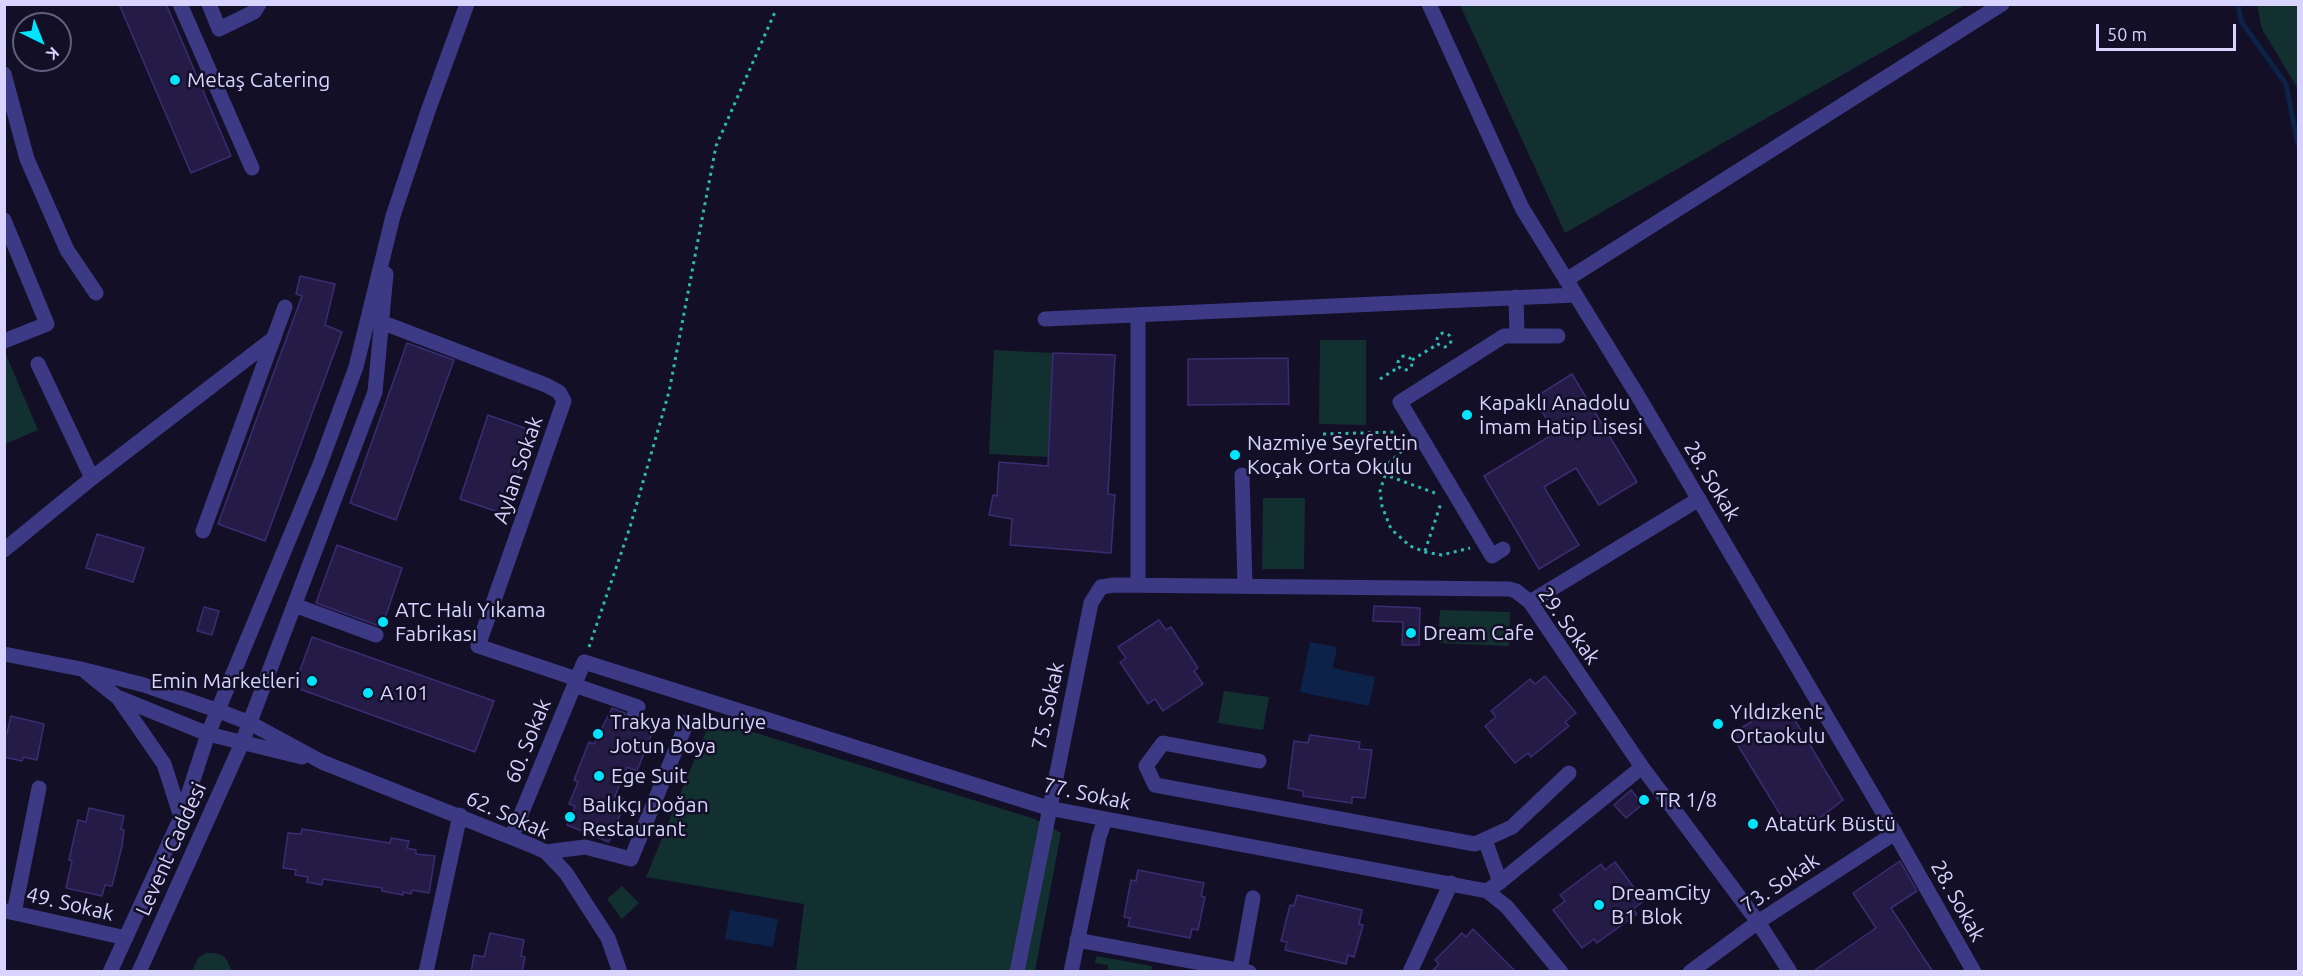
<!DOCTYPE html>
<html>
<head>
<meta charset="utf-8">
<style>
  body { margin:0 }
  #map { position:relative; width:2303px; height:976px; overflow:hidden; background:#130f26; font-family:Ubuntu,sans-serif }
  canvas { display:block }
  .frame { position:absolute; inset:0; border:6px solid #d9d4ff; pointer-events:none }
  .north { position:absolute; left:12px; top:12px; width:60px; height:60px; box-sizing:border-box; background:#130f26; border:2px solid #625e7d; border-radius:50%; rotate:137deg; font-size:16px; font-weight:700; line-height:24px; text-align:center; color:#d9d4ff }
  .north::after { content:''; display:block; margin:auto; width:21px; height:27px; background:#00e5ff; clip-path:polygon(50% 0,100% 100%,50% 72%,0 100%) }
  .scale { position:absolute; left:2096px; top:24px; width:140px; height:27px; box-sizing:border-box; border:3px solid #d9d4ff; border-top:0; padding-left:8px; font-size:18px; line-height:21px; white-space:nowrap; color:#d9d4ff; -webkit-text-stroke:4px #130f26; paint-order:stroke }
</style>
</head>
<body>
<div id="map">
<canvas width="2303" height="976"></canvas>
<div class="frame"></div>
<div class="north">K</div>
<div class="scale">50 m</div>
</div>
<script>
const context = document.querySelector('canvas').getContext('2d');
context.lineJoin = 'round';
function fill(path, color) { context.fillStyle = color; context.fill(path, 'evenodd'); }
const shape = rows => new Path2D(rows.map(r => 'M' + r).join(''));
function stroke(path, color, width, dash) { context.strokeStyle = color; context.lineWidth = width; context.lineCap = dash ? 'butt' : 'round'; context.setLineDash(dash || []); context.stroke(path); }
function label(font, color, halo, rows, align = 'center') {
  context.font = font + ' Ubuntu,sans-serif'; context.lineWidth = 5; context.setLineDash([]); context.textBaseline = 'middle'; context.strokeStyle = halo; context.fillStyle = color; for (const [text, x, y, turn = 0] of rows) {
    context.save(); context.translate(x, y); context.rotate((+turn || 0) * Math.PI / 180); context.textAlign = isNaN(turn) ? turn : align; if (halo) context.strokeText(text, 0, 0); context.fillText(text, 0, 0); context.restore();
  }
}
fill(shape([
  [1460,5,1965,5,1565,233],
  [2257,5,2298,5,2298,89,2262,29],
  [1320,340,1366,340,1366,425,1319,424],
  [994,350,1053,353,1048,457,989,454],
  [5,352,38,430,5,444,4,444],
  [1263,498,1305,498,1304,569,1262,569],
  [1440,610,1510,612,1509,646,1438,643],
  [1224,691,1269,697,1263,730,1218,723],
  [711,719,1035,819,1061,833,1035,971,796,971,804,904,646,877],
  [622,886,639,903,622,919,607,899],
  [206,953,216,953,225,957,232,971,192,971,198,958],
  [1096,956,1152,966,1151,971,1107,971,1108,965,1095,963]
]), '#12302f');
fill(shape([
  [1310,642,1337,647,1333,668,1375,677,1369,706,1300,692],
  [730,910,778,919,773,947,725,939]
]), '#0c2248');
stroke(shape([
  [2238,4,2241,21,2286,84,2298,145]
]), '#0c2248', 5);
const building = shape([
  [119,4,166,4,231,156,191,173,119,4],
  [300,276,335,284,325,325,342,332,265,541,218,524,302,296,296,294,300,276],
  [407,343,454,360,396,520,350,503,407,343],
  [1053,353,1115,355,1108,494,1115,495,1111,553,1010,545,1012,519,989,515,993,495,997,496,999,462,1048,466,1053,353],
  [1288,358,1289,404,1188,405,1188,359,1288,358],
  [1572,374,1637,482,1599,505,1576,468,1544,487,1579,545,1539,569,1484,476,1555,433,1534,398,1572,374],
  [488,415,533,431,504,514,460,499,488,415],
  [97,534,144,548,133,582,86,568,97,534],
  [337,545,402,568,382,627,316,603,337,545],
  [1374,606,1420,608,1419,645,1402,645,1403,622,1373,621,1374,606],
  [204,607,219,611,212,635,197,631,204,607],
  [1159,620,1166,630,1171,627,1198,668,1194,671,1203,684,1163,711,1155,699,1148,704,1120,662,1126,658,1118,647,1159,620],
  [312,637,494,701,475,752,294,687,312,637],
  [1545,676,1576,713,1565,722,1569,726,1531,757,1528,753,1515,763,1485,726,1496,717,1491,711,1530,679,1535,684,1545,676],
  [1784,702,1843,800,1811,825,1809,821,1791,832,1731,734,1784,702],
  [612,708,625,713,626,720,630,724,639,723,643,718,656,723,637,771,627,767,615,796,626,800,609,842,567,825,575,806,569,804,578,782,574,780,589,742,594,744,612,708],
  [11,716,44,724,37,760,23,757,22,761,4,757,4,733,7,733,11,716],
  [1310,735,1360,742,1359,749,1372,750,1365,798,1352,797,1352,803,1303,796,1303,791,1288,788,1294,741,1308,743,1310,735],
  [1631,790,1643,804,1626,818,1614,805,1631,790],
  [89,808,124,816,121,829,124,830,122,846,112,886,105,885,102,896,66,888,72,861,69,860,78,820,86,822,89,808],
  [302,829,390,843,391,838,409,841,407,848,416,850,416,854,435,856,429,893,412,890,411,894,403,892,403,895,382,891,382,888,323,879,322,885,307,882,308,877,295,875,296,870,283,868,288,833,301,834,302,829],
  [1900,861,1917,891,1891,908,1933,972,1812,972,1876,928,1853,893,1900,861],
  [1615,862,1644,901,1633,909,1637,914,1597,943,1594,939,1582,948,1553,910,1565,901,1560,895,1601,864,1605,870,1615,862],
  [1138,870,1204,883,1201,896,1205,897,1198,930,1192,929,1190,938,1128,926,1130,918,1124,917,1131,880,1136,881,1138,870],
  [1297,895,1362,910,1359,924,1363,925,1354,957,1348,955,1346,964,1285,950,1287,942,1281,941,1290,905,1294,906,1297,895],
  [1473,929,1516,972,1431,972,1439,964,1435,960,1462,933,1466,937,1473,929],
  [490,933,524,940,521,956,525,957,522,972,471,972,474,955,484,957,490,933]
]);
fill(building, '#241b47');
stroke(building, '#3b2d73', 1.5);
stroke(shape([
  '1437 340a7 7 0 1 1 14 0a7 7 0 1 1-14 0Z',
  '1398 363a7 7 0 1 1 14 0a7 7 0 1 1-14 0Z',
  [1412,360,1438,344],
  [1380,379,1399,367],
  [1323,434,1398,432],
  [1407,446,1389,463,1380,491,1382,506,1391,529,1410,546,1425,552,1442,555,1470,548],
  [1383,474,1435,493],
  [1425,551,1441,503],
  [589,647,630,527,669,392,716,146,775,12]
]), '#2fb8b0', 3, [3, 4.5]);
stroke(shape([
  [180,4,252,168],
  [209,4,219,29,254,12,259,4],
  [1429,4,1522,208,1641,401,1895,833,1974,972],
  [4,74,27,159,67,250,96,293],
  [4,220,47,324,4,341],
  [1566,280,2002,4],
  [1516,297,1517,336],
  [1138,315,1138,585],
  [1045,319,1575,295],
  [381,322,546,385,559,392,564,401,478,646,577,679],
  [38,364,92,478],
  [1242,475,1245,586],
  [203,531,285,307],
  [1503,549,1492,556,1400,402,1504,336,1558,336],
  [4,550,92,478,274,338],
  [1530,602,1699,499],
  [294,605,376,635],
  [4,654,81,669,144,685,219,711,250,723,322,762,533,846,546,852,566,873,608,938,620,972],
  [87,673,117,697,208,734,302,757],
  [574,685,638,707,634,715],
  [119,699,164,764,181,817],
  [1259,761,1163,743,1146,766,1155,785,1475,844,1512,827,1569,773],
  [512,836,584,662,1048,808,1487,891,1507,907,1561,972],
  [1485,840,1500,882],
  [546,852,585,847,631,859,687,722],
  [1487,891,1500,882,1642,767],
  [6,911,126,938],
  [14,913,39,788],
  [1077,940,1249,972],
  [1240,970,1253,898],
  [110,972,181,817,208,734,319,467,356,367,393,216,428,111,467,4],
  [139,972,242,743,375,392,386,274],
  [426,972,460,815],
  [1017,972,1091,603,1101,587,1114,585,1509,589,1516,591,1530,602,1642,767,1758,922,1790,972],
  [1071,972,1099,837,1105,820],
  [1410,972,1451,883],
  [1690,972,1758,922,1895,833]
]), '#3d3a85', 15);
for (const [x, y, r, color] of [
  [175,80,6,"#00e5ff"],
  [1467,415,6,"#00e5ff"],
  [1235,455,6,"#00e5ff"],
  [383,622,6,"#00e5ff"],
  [1411,633,6,"#00e5ff"],
  [312,681,6,"#00e5ff"],
  [368,693,6,"#00e5ff"],
  [1718,724,6,"#00e5ff"],
  [598,734,6,"#00e5ff"],
  [599,776,6,"#00e5ff"],
  [1644,800,6,"#00e5ff"],
  [570,817,6,"#00e5ff"],
  [1753,824,6,"#00e5ff"],
  [1599,905,6,"#00e5ff"]
]) { const dot = new Path2D(); dot.arc(x, y, r, 0, 2 * Math.PI); context.fillStyle = color; context.fill(dot); stroke(dot, '#130f26', 2); }
label('21px', '#d9d4ff', '#130f26', [
  ["Metaş Catering",187,80],
  ["Kapaklı Anadolu",1479,403],
  ["İmam Hatip Lisesi",1479,427],
  ["Nazmiye Seyfettin",1247,443],
  ["Koçak Orta Okulu",1247,467],
  ["ATC Halı Yıkama",395,610],
  ["Fabrikası",395,634],
  ["Dream Cafe",1423,633],
  ["Emin Marketleri",300,681,"right"],
  ["A101",380,693],
  ["Yıldızkent",1730,712],
  ["Ortaokulu",1730,736],
  ["Trakya Nalburiye",610,722],
  ["Jotun Boya",610,746],
  ["Ege Suit",611,776],
  ["TR 1/8",1656,800],
  ["Balıkçı Doğan",582,805],
  ["Restaurant",582,829],
  ["Atatürk Büstü",1765,824],
  ["DreamCity",1611,893],
  ["B1 Blok",1611,917]
], 'left');
label('21px', '#d9d4ff', '#130f26', [
  ["Aylan Sokak",518,470,-71],
  ["28. Sokak",1712,481,59],
  ["29. Sokak",1569,626,54],
  ["75. Sokak",1048,706,-78],
  ["60. Sokak",528,741,-68],
  ["77. Sokak",1087,794,12],
  ["62. Sokak",508,815,24],
  ["Levent Caddesi",171,849,-66],
  ["73. Sokak",1780,883,-34],
  ["28. Sokak",1958,901,61],
  ["49. Sokak",70,904,13]
]);
</script>
</body>
</html>
